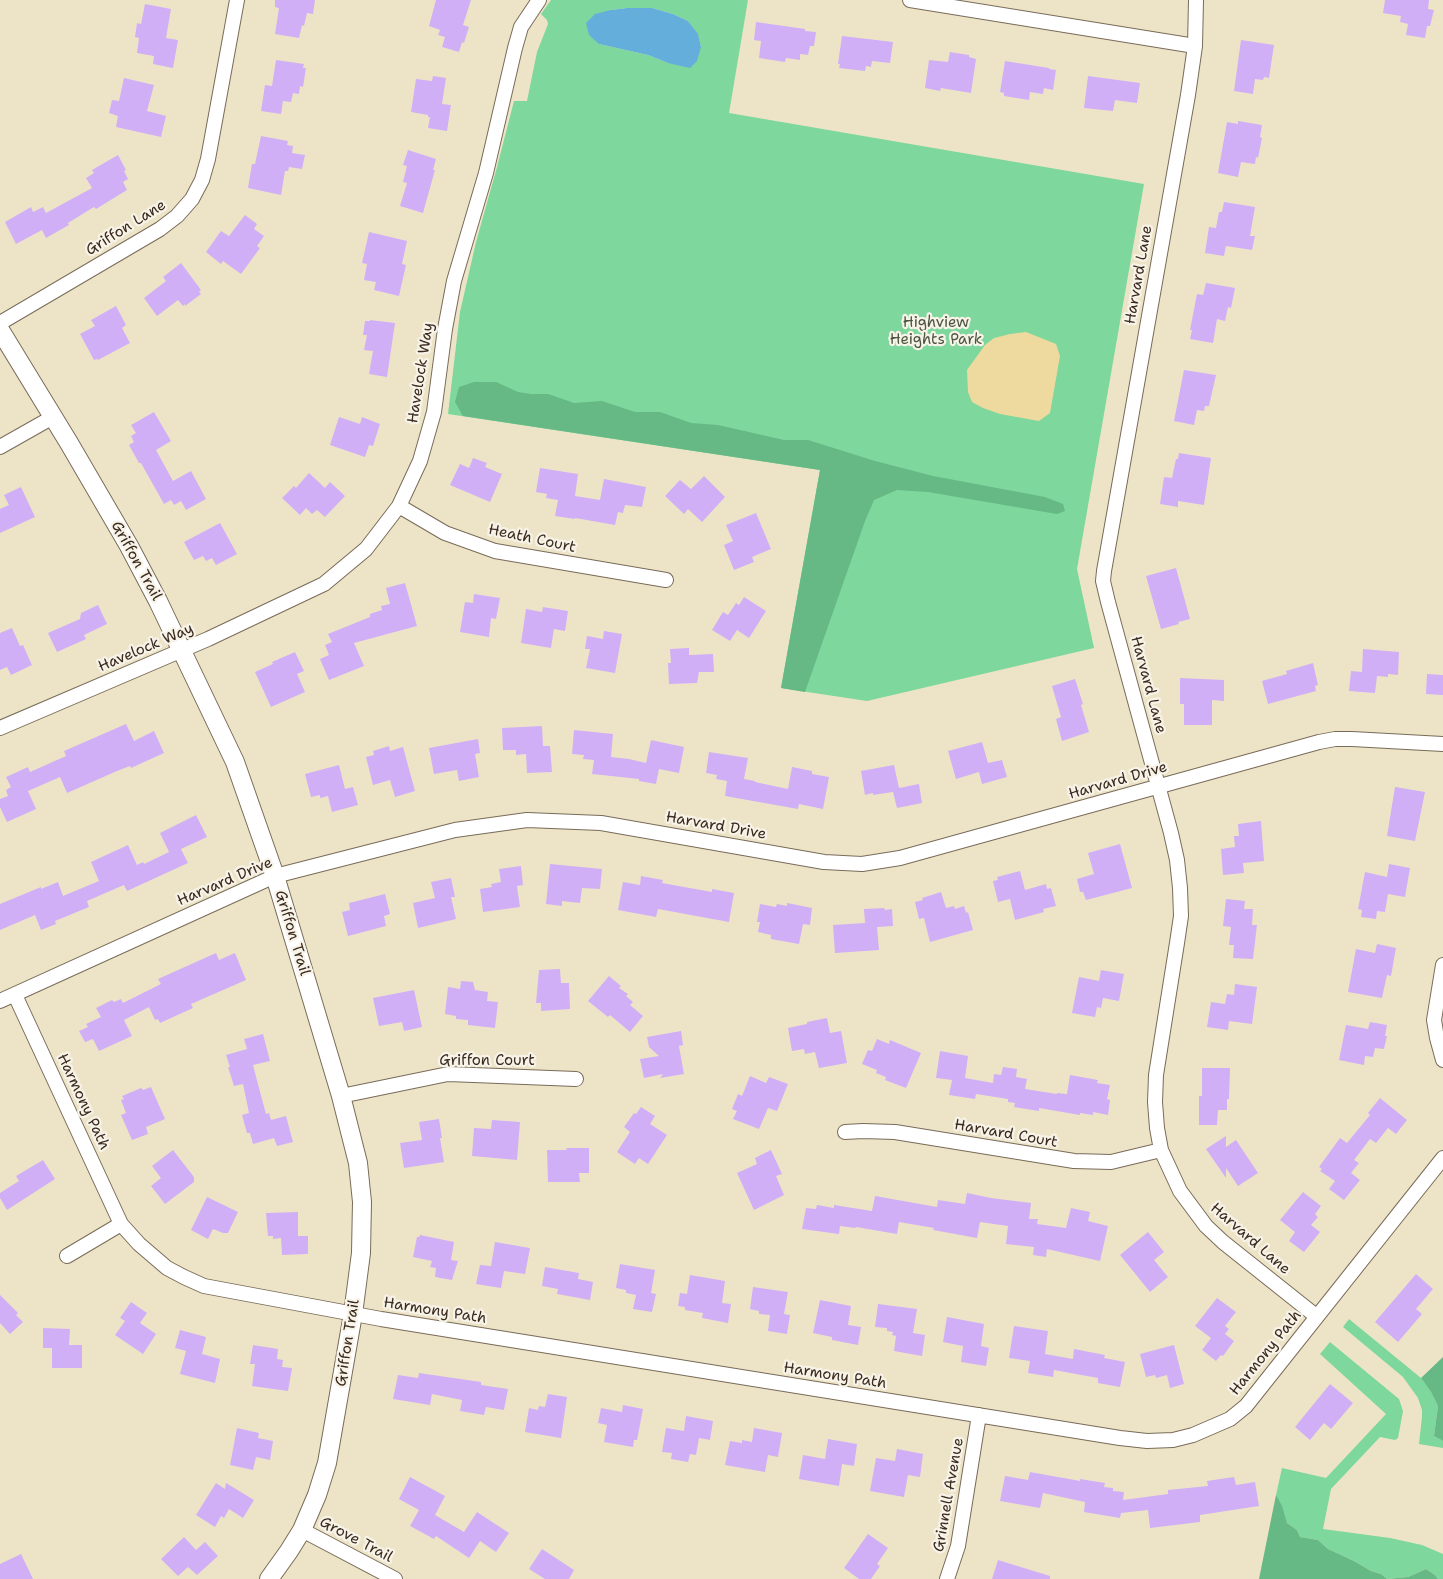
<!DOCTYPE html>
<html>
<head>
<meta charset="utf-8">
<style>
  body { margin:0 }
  canvas { display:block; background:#ede4c7 }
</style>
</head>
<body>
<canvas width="1443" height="1579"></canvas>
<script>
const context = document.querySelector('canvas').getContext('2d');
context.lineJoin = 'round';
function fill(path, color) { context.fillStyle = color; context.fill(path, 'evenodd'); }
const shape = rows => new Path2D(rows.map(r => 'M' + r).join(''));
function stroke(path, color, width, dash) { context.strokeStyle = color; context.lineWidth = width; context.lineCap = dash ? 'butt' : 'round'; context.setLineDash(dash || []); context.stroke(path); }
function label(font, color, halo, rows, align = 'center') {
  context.font = font + ' "Shantell Sans",sans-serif'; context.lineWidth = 4.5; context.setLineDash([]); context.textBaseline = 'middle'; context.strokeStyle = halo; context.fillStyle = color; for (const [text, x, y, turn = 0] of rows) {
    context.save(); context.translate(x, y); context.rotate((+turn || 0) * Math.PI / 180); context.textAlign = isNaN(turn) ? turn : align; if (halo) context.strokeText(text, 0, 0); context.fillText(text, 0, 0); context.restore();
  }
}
fill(shape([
  [551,0,748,0,729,113,1144,184,1077,569,1094,648,867,701,781,688,820,470,448,414,460,312,476,242,497,167,514,101,527,101,537,52,548,24,547,20,541,14],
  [627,8,652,8,673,14,688,21,698,35,701,47,668,63,648,55,599,44,611,10],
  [1349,1319,1421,1378,1431,1392,1438,1406,1434,1436,1443,1441,1443,1448,1419,1444,1422,1417,1422,1410,1418,1398,1403,1377,1343,1327],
  [1330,1342,1399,1399,1403,1411,1398,1438,1395,1440,1380,1437,1331,1489,1323,1529,1390,1538,1422,1545,1443,1554,1443,1579,1438,1579,1435,1575,1426,1569,1408,1577,1387,1579,1381,1574,1371,1571,1354,1561,1328,1549,1318,1540,1300,1537,1297,1530,1287,1523,1276,1495,1282,1468,1326,1478,1386,1414,1320,1354]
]), '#7ed79c');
fill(shape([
  [474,382,496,382,518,392,531,394,548,394,574,403,602,401,635,412,660,412,691,423,718,425,784,440,808,440,875,461,933,476,1045,497,1063,504,1065,511,1057,514,928,492,897,490,874,500,865,521,805,692,781,688,820,470,463,416,455,402,459,387],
  [1443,1357,1443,1441,1434,1436,1438,1406,1431,1392,1421,1378],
  [1276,1495,1282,1506,1287,1523,1297,1530,1300,1537,1318,1540,1328,1549,1354,1561,1371,1571,1381,1574,1387,1579,1408,1577,1426,1569,1435,1575,1438,1579,1259,1579]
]), '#66b884');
fill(shape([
  [1026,332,1056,344,1060,356,1050,413,1039,421,1000,414,983,408,972,402,968,392,967,370,985,345,994,338,1010,334]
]), '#eeda9e');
fill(shape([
  [627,8,652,8,673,14,688,21,698,34,701,47,697,61,690,68,668,63,648,55,599,44,589,35,586,23,595,14,611,10]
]), '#64aedc');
fill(shape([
  [275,0,315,0,313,14,307,13,304,26,302,25,299,38,275,34,279,8,275,7],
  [436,0,471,0,463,25,469,27,464,43,462,42,459,52,442,47,445,37,438,35,440,30,429,26],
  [1385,0,1429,0,1428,9,1434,10,1430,26,1427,26,1425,38,1406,35,1408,24,1400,22,1401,16,1383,13],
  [145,4,171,9,166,38,178,40,173,68,153,64,154,56,137,53,139,38,135,37,137,23,141,24],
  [756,22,805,29,805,31,816,32,814,46,810,46,808,55,800,54,800,60,786,58,785,62,759,58,761,41,754,40],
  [842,36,893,42,890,63,872,61,871,67,866,66,865,71,839,68,840,64,838,64],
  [1241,40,1274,45,1269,78,1264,77,1263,80,1255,79,1253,94,1234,91],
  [950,52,969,55,969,57,976,59,971,93,941,88,940,91,925,88,929,60,948,62],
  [276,60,304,64,303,68,306,68,303,87,300,86,299,94,293,93,291,102,283,101,281,114,261,111,265,85,272,86],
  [1005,61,1049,68,1049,69,1056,70,1053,90,1044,88,1043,94,1030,92,1029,100,1004,96,1004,93,1000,92],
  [433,76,446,78,442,104,451,105,447,131,428,128,430,117,428,117,428,115,411,112,416,79,432,81],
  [1088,76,1140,83,1137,103,1115,100,1113,111,1084,108],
  [124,78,154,85,147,111,166,116,161,137,116,127,118,116,109,113,112,100,119,101],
  [1238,121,1262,125,1260,137,1262,138,1258,158,1256,157,1255,164,1241,162,1238,177,1218,173,1227,122,1238,124],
  [261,136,288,141,287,145,293,146,292,153,305,155,302,169,289,167,288,171,285,171,281,195,248,188,252,164,255,164],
  [408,150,436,159,433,170,435,170,423,213,400,206,407,183,403,182,407,166,403,165],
  [118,155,126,170,124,171,128,179,123,182,127,190,96,209,94,207,68,223,69,225,46,238,42,230,16,244,5,222,31,207,33,212,43,207,46,213,92,188,86,178,94,173,92,170],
  [1224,202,1255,207,1250,236,1255,236,1252,250,1226,246,1224,256,1205,253,1209,227,1216,228,1219,212,1222,212],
  [245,215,257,224,254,229,264,236,257,246,260,248,241,274,223,261,221,264,206,252,221,231,229,236],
  [369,232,407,241,402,264,406,265,399,296,374,290,376,282,364,280,367,264,362,263],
  [181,263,201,290,199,292,201,294,185,306,185,304,183,306,178,300,157,316,144,298,166,281,163,277],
  [1206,283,1235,288,1231,308,1228,307,1225,321,1217,319,1213,343,1190,339,1192,330,1190,330,1197,294,1203,295],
  [116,306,126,325,122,328,130,343,98,360,97,359,94,360,80,334,95,326,91,320],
  [370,320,395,323,387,377,369,374,373,351,364,350,367,335,363,335,365,321,370,321],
  [1184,370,1216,375,1209,406,1205,406,1204,411,1197,410,1194,425,1174,421],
  [154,412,171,441,156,450,173,481,191,471,206,499,186,510,181,501,174,505,171,500,164,504,141,463,139,463,129,445,134,442,131,436,136,433,131,425],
  [339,417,360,424,362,417,380,424,373,446,369,445,365,457,330,445],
  [1179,453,1211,458,1204,505,1178,501,1178,507,1160,504,1164,477,1172,478,1176,459,1178,459],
  [473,458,487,463,485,467,502,474,490,502,450,485,460,464,469,468],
  [540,468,578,474,575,496,600,500,604,479,646,487,642,507,625,505,623,513,618,512,615,525,575,518,575,519,555,516,558,500,546,498,547,494,536,492],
  [309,473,325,488,330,482,345,496,325,517,317,510,312,514,306,508,300,515,282,498,294,486,296,488],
  [704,476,725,497,702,522,688,509,684,514,665,496,680,480,691,489],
  [21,487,35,517,0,533,0,509,9,505,4,495],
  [756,513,771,549,752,557,754,562,734,570,724,545,733,541,726,525],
  [220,523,237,554,216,565,212,558,206,561,203,556,194,560,184,542],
  [1176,568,1190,619,1178,622,1179,624,1161,629,1146,576],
  [405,583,417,626,354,643,364,666,329,680,320,659,329,655,325,645,332,642,328,634,370,617,370,614,382,610,381,606,390,604,386,588],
  [474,594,500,598,496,619,491,618,489,637,460,632,465,602,473,603],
  [744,597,766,611,749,638,737,630,730,641,712,630,723,612,728,615,736,603,739,605],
  [98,605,107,624,84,635,86,639,57,652,48,633,80,619,81,613],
  [543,607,568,611,565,631,554,629,551,648,521,643,526,609,542,612],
  [12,628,20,646,23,645,32,665,11,675,7,667,0,670,0,633],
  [604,631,622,634,615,673,586,668,590,649,585,649,587,636,603,639],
  [689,648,689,655,713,654,714,672,699,672,697,683,669,684,668,663,671,663,670,649],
  [1363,649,1399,652,1398,675,1388,674,1388,677,1377,676,1375,693,1349,691,1351,671,1362,672],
  [295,652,304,671,297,674,305,692,271,707,255,672,273,664,272,662],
  [1313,663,1318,685,1315,686,1316,691,1268,704,1262,681,1287,674,1286,671],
  [1427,674,1443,675,1443,695,1426,694],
  [1180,678,1224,680,1224,701,1212,700,1212,725,1184,725,1184,704,1180,704],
  [1075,679,1083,704,1081,705,1089,732,1062,741,1056,719,1061,717,1052,686],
  [126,724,134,741,154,731,164,753,131,768,130,766,117,771,67,793,60,777,28,791,36,809,7,822,0,807,0,799,8,796,6,790,11,787,6,777,28,767,30,772,66,756,64,751],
  [542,726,543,746,550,746,552,772,527,773,526,754,516,755,516,750,503,750,502,728],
  [574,730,613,734,611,757,629,759,646,763,651,740,684,747,679,773,659,769,656,784,639,781,639,779,592,774,594,760,583,759,584,755,572,754],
  [478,739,480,753,475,754,479,777,459,781,457,770,434,774,429,748],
  [982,742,988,763,1002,760,1007,777,982,784,979,772,956,779,948,751],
  [389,746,390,751,403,747,415,791,395,797,390,780,373,785,366,757,374,755,373,751],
  [709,752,748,758,744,779,755,781,755,782,788,789,792,767,812,771,812,774,829,777,823,809,799,804,798,809,725,796,727,781,716,779,717,775,706,773],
  [339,765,345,789,353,787,358,805,332,812,328,796,320,798,320,795,311,797,305,774],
  [894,765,899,788,919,784,922,803,897,808,893,792,873,795,873,793,865,795,861,771],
  [1395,787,1425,792,1415,841,1387,836],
  [196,815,207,837,181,849,188,863,127,891,124,885,87,901,89,907,55,921,56,924,41,930,35,915,0,930,0,904,41,887,41,889,58,882,63,896,99,881,91,862,128,845,137,865,143,862,144,864,169,852,160,833],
  [1261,821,1264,861,1243,863,1244,873,1223,875,1221,849,1235,847,1234,836,1239,836,1238,824],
  [1120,844,1132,888,1086,900,1083,892,1080,892,1077,879,1094,874,1088,853],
  [550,864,602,869,600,889,582,888,580,903,562,901,562,906,546,904],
  [1389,864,1410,868,1405,897,1388,894,1385,912,1377,911,1376,919,1361,917,1362,910,1358,909,1365,872,1387,877],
  [521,866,523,885,517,886,520,907,483,912,480,889,492,887,491,884,501,882,499,869],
  [1020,871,1025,890,1046,884,1047,889,1051,888,1056,906,1043,909,1044,912,1015,920,1010,899,998,902,993,881,998,880,997,877],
  [641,876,663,880,662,883,712,892,712,889,734,893,729,922,658,909,656,917,618,910,623,882,640,885],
  [451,878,455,897,451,897,456,919,418,928,413,903,435,898,431,882],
  [941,892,946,908,954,906,955,909,964,906,966,913,968,912,973,930,930,942,924,918,919,919,915,902,923,900,922,898],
  [385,894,390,914,384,916,386,926,348,936,342,912,350,910,349,903],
  [1226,899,1245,901,1244,909,1253,909,1252,925,1257,925,1253,959,1233,958,1234,945,1229,945,1231,927,1223,926],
  [787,903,812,908,810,925,803,924,799,944,771,939,771,935,758,932,760,922,757,922,760,904,776,907,777,904,787,906],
  [884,908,885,910,892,909,893,926,877,927,879,950,835,953,833,925,865,923,864,909],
  [1377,944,1396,948,1391,976,1387,975,1382,998,1348,992,1356,949,1375,953],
  [216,953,219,960,235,953,246,980,191,1004,193,1008,160,1023,158,1019,155,1020,149,1007,124,1020,132,1036,99,1051,93,1039,85,1042,79,1031,88,1027,86,1024,101,1017,96,1008,112,1000,114,1002,121,999,123,1003,161,984,158,979],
  [560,969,561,983,569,983,570,1009,541,1011,541,1003,536,1003,539,970],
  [1101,970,1124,974,1119,1001,1103,998,1101,1008,1097,1007,1095,1017,1072,1013,1079,977,1099,981],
  [609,976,621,986,619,988,628,994,626,996,633,1002,630,1005,643,1016,630,1032,610,1015,608,1017,588,1001],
  [461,981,473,982,475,990,488,992,487,1001,498,1002,495,1028,468,1025,468,1020,456,1019,456,1016,445,1014,448,987,460,989],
  [1235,984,1257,987,1252,1024,1229,1021,1228,1030,1207,1027,1211,1002,1225,1004,1227,994,1234,995],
  [414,990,422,1027,404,1031,402,1022,379,1026,373,998],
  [827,1018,830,1033,841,1031,847,1063,819,1068,815,1052,805,1054,804,1049,792,1051,788,1028,807,1024,807,1022],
  [1370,1022,1387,1025,1385,1036,1387,1036,1384,1049,1375,1048,1373,1057,1365,1056,1364,1065,1339,1060,1346,1025,1368,1029],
  [681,1031,683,1045,679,1046,684,1074,660,1078,663,1074,644,1078,640,1059,659,1056,649,1047,647,1037],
  [263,1034,270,1061,253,1065,263,1103,266,1114,269,1113,271,1120,286,1116,293,1142,277,1146,274,1138,253,1144,250,1133,247,1133,242,1115,249,1113,243,1084,234,1086,228,1067,230,1067,226,1055,247,1049,244,1039],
  [877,1039,889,1044,890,1040,921,1053,906,1088,885,1080,886,1077,876,1073,877,1070,862,1064,868,1050,872,1051],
  [940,1051,968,1056,965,1078,993,1083,994,1074,1001,1075,1003,1067,1017,1069,1016,1077,1027,1079,1025,1089,1057,1094,1057,1093,1067,1094,1070,1075,1098,1080,1097,1083,1110,1085,1107,1099,1110,1100,1108,1115,1093,1112,1093,1115,1080,1113,1080,1115,1039,1108,1039,1111,1014,1107,1015,1103,1008,1102,1008,1099,976,1094,975,1099,949,1095,952,1080,936,1078],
  [1202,1068,1230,1068,1229,1099,1227,1099,1227,1110,1218,1110,1217,1125,1199,1125,1199,1096,1202,1096],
  [750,1076,766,1083,769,1077,788,1084,777,1111,768,1108,759,1129,733,1119,737,1111,732,1109,738,1094,742,1096],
  [151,1087,165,1119,146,1127,148,1134,132,1140,121,1115,126,1113,121,1100,124,1099,122,1096,141,1088,143,1090],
  [1380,1098,1407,1120,1396,1134,1388,1128,1376,1143,1370,1139,1354,1160,1359,1163,1351,1173,1360,1180,1344,1200,1329,1189,1335,1181,1320,1171,1322,1169,1319,1167,1340,1138,1347,1143,1370,1115,1368,1113],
  [641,1107,655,1116,650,1124,667,1135,648,1164,639,1158,635,1164,617,1152,630,1132,624,1127,634,1113,636,1114],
  [439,1119,442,1138,440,1138,444,1162,404,1168,400,1143,422,1140,419,1122],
  [492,1120,520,1122,517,1160,472,1156,474,1128,491,1129],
  [1226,1136,1226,1147,1236,1140,1258,1173,1238,1186,1226,1168,1226,1178,1206,1149],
  [567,1148,589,1148,589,1173,579,1173,580,1182,548,1182,547,1150,566,1150],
  [173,1150,194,1177,194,1182,165,1204,151,1186,161,1178,152,1166],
  [771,1150,782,1174,776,1176,784,1195,754,1210,737,1173,757,1164,755,1158],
  [43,1160,55,1179,7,1210,0,1198,0,1193,19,1181,16,1176],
  [1303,1192,1321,1206,1315,1214,1318,1217,1311,1225,1320,1232,1304,1252,1289,1241,1295,1232,1280,1220],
  [967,1193,991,1198,1031,1203,1029,1219,1038,1219,1037,1224,1066,1228,1071,1208,1090,1212,1088,1221,1108,1226,1100,1261,1047,1249,1046,1257,1033,1255,1034,1247,1006,1244,1008,1226,980,1222,977,1238,933,1230,934,1228,899,1222,897,1234,856,1227,855,1228,840,1226,839,1234,802,1229,806,1208,816,1209,817,1205,834,1208,834,1205,872,1211,875,1196,937,1207,938,1200,965,1204],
  [207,1197,238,1212,228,1233,223,1233,213,1229,208,1239,191,1230],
  [298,1212,298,1236,308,1236,308,1254,282,1255,281,1238,273,1239,273,1236,268,1236,266,1213],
  [1148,1232,1164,1252,1154,1260,1168,1277,1150,1292,1120,1255],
  [420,1235,454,1242,451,1260,458,1261,452,1280,435,1277,436,1268,430,1267,432,1261,413,1257,417,1237,419,1237],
  [495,1242,530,1248,525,1274,504,1271,501,1288,476,1284,480,1265,491,1266],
  [620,1264,655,1270,651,1293,656,1294,652,1312,633,1309,636,1295,626,1293,626,1290,616,1288],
  [545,1267,579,1273,578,1279,593,1282,590,1300,557,1294,558,1289,542,1286],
  [1416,1274,1433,1289,1416,1309,1422,1314,1398,1342,1375,1322],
  [690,1275,725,1281,722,1303,731,1304,728,1323,702,1318,703,1313,685,1310,685,1307,678,1306,680,1293,687,1294],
  [753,1287,788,1292,784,1314,790,1315,787,1334,768,1331,770,1315,759,1314,759,1311,750,1309],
  [0,1295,18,1313,16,1315,23,1322,10,1334,0,1323],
  [1217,1298,1236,1312,1225,1326,1229,1329,1225,1334,1234,1341,1223,1356,1221,1355,1216,1361,1202,1350,1211,1338,1195,1326],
  [820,1300,851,1306,848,1325,861,1327,858,1345,832,1340,832,1337,813,1333],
  [131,1302,147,1313,140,1323,156,1334,143,1354,115,1335,125,1321,120,1318],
  [878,1304,917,1309,913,1333,925,1335,922,1356,894,1351,896,1336,892,1335,893,1332,887,1331,887,1328,875,1327],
  [947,1317,984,1324,981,1346,989,1348,986,1366,961,1362,963,1346,943,1342],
  [1014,1326,1048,1331,1045,1354,1073,1359,1074,1349,1105,1355,1104,1358,1125,1362,1120,1387,1098,1383,1098,1378,1054,1370,1053,1377,1028,1373,1030,1361,1009,1358],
  [43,1328,70,1329,69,1345,82,1345,82,1368,52,1368,52,1348,43,1348],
  [180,1330,206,1337,202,1354,220,1359,215,1383,180,1374,186,1351,175,1348],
  [253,1345,278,1349,277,1359,283,1360,282,1367,292,1368,288,1391,252,1386,255,1364,250,1364],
  [1174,1345,1184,1384,1170,1388,1167,1375,1156,1378,1155,1375,1146,1377,1140,1354],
  [419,1373,481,1382,481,1385,508,1389,504,1410,486,1407,484,1415,460,1411,462,1400,432,1394,430,1405,393,1399,398,1375,418,1378],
  [1330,1384,1353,1403,1331,1429,1324,1423,1310,1440,1295,1427],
  [548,1394,567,1397,561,1438,525,1432,529,1408,538,1410,539,1406,545,1407],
  [623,1405,643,1409,637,1440,634,1440,633,1447,604,1442,607,1425,598,1423,601,1408,622,1412],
  [686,1416,713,1421,710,1440,699,1438,696,1455,690,1454,688,1462,671,1459,672,1453,662,1452,666,1428,684,1431],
  [237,1428,259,1433,258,1438,273,1441,270,1460,256,1457,253,1470,230,1465],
  [754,1428,782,1433,778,1457,768,1455,765,1472,725,1465,730,1441,742,1443,742,1440,752,1442],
  [828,1439,857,1444,854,1466,842,1464,839,1486,799,1479,803,1455,825,1459],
  [897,1449,923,1454,920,1477,908,1475,904,1497,870,1491,876,1458,895,1461],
  [1030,1472,1080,1481,1080,1479,1105,1483,1104,1487,1113,1488,1113,1491,1124,1492,1123,1500,1168,1494,1168,1490,1208,1486,1207,1481,1234,1477,1236,1485,1255,1482,1259,1506,1200,1515,1200,1522,1150,1528,1148,1510,1121,1513,1120,1518,1084,1512,1085,1502,1043,1493,1040,1508,1000,1501,1005,1476,1028,1480],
  [410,1477,445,1496,435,1515,464,1532,477,1512,509,1533,496,1552,480,1541,469,1558,436,1536,434,1539,410,1526,419,1510,399,1499],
  [216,1483,225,1489,226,1483,254,1500,243,1518,229,1509,224,1518,221,1516,215,1527,196,1515],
  [868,1534,888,1548,877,1564,880,1566,871,1579,859,1579,844,1568],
  [184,1537,196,1550,205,1542,218,1556,197,1575,188,1567,178,1576,161,1559],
  [542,1549,574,1570,569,1579,545,1579,529,1569],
  [21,1554,33,1579,0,1579,0,1564],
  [998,1560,1050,1576,1050,1579,992,1579]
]), '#d0aff7');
const minor = shape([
  [910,0,1195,46],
  [1196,0,1195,46,1188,95,1104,571,1103,581,1108,602,1171,833,1177,860,1180,888,1181,916,1177,943,1156,1075,1155,1102,1157,1128,1161,1150,1180,1191,1206,1226,1223,1242,1316,1316],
  [0,323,160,229,177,216,192,199,202,180,208,159,237,0],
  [0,447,53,417],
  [399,506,445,533,495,551,666,580],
  [0,728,208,639,324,584,366,549,399,506,420,461,434,412,445,329,454,281,486,173,515,48,521,27,539,0],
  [1443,965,1434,1020,1437,1038,1443,1060],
  [15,995,121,1224,139,1244,167,1268,184,1277,204,1286,381,1319,1120,1438,1147,1441,1173,1440,1193,1435,1230,1419,1246,1406,1443,1158],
  [0,1001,275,876,455,830,527,820,601,823,824,862,862,864,900,858,1319,742,1335,739,1352,739,1443,744],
  [341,1096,448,1074,576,1079],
  [845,1132,863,1131,895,1132,1074,1161,1111,1162,1161,1150],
  [67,1256,121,1224],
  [302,1530,395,1579],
  [947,1579,958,1546,979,1415]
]);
const tertiary = shape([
  [0,330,69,443,129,546,158,601,235,762,275,876,341,1096,358,1163,362,1202,361,1253,353,1314,327,1463,317,1495,302,1530,289,1551,269,1579]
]);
stroke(minor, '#796b59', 16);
stroke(tertiary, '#796b59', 20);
stroke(minor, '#fff', 14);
stroke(tertiary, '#fff', 18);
label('15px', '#3b2a1e', '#f7f3e8', [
  ["Griffon Lane",126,228,-32],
  ["Harvard Lane",1139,275,-80],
  ["Havelock Way",421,373,-81],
  ["Heath Court",532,539,12],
  ["Griffon Trail",136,561,61],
  ["Havelock Way",146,648,-23],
  ["Harvard Lane",1148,685,75],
  ["Harvard Drive",1118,781,-16],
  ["Harvard Drive",716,826,10],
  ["Harvard Drive",225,882,-23],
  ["Griffon Trail",292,933,73],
  ["Griffon Court",487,1061],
  ["Harmony Path",83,1102,65],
  ["Harvard Court",1006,1134,10],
  ["Harvard Lane",1250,1239,41],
  ["Harmony Path",435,1311,9],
  ["Griffon Trail",348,1343,-81],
  ["Harmony Path",1266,1353,-51],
  ["Harmony Path",835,1376,9],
  ["Grinnell Avenue",949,1495,-80],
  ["Grove Trail",356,1540,28]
]);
label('15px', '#4c553e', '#f7f3e8', [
  ["Highview",936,323],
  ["Heights Park",936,340]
]);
</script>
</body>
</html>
